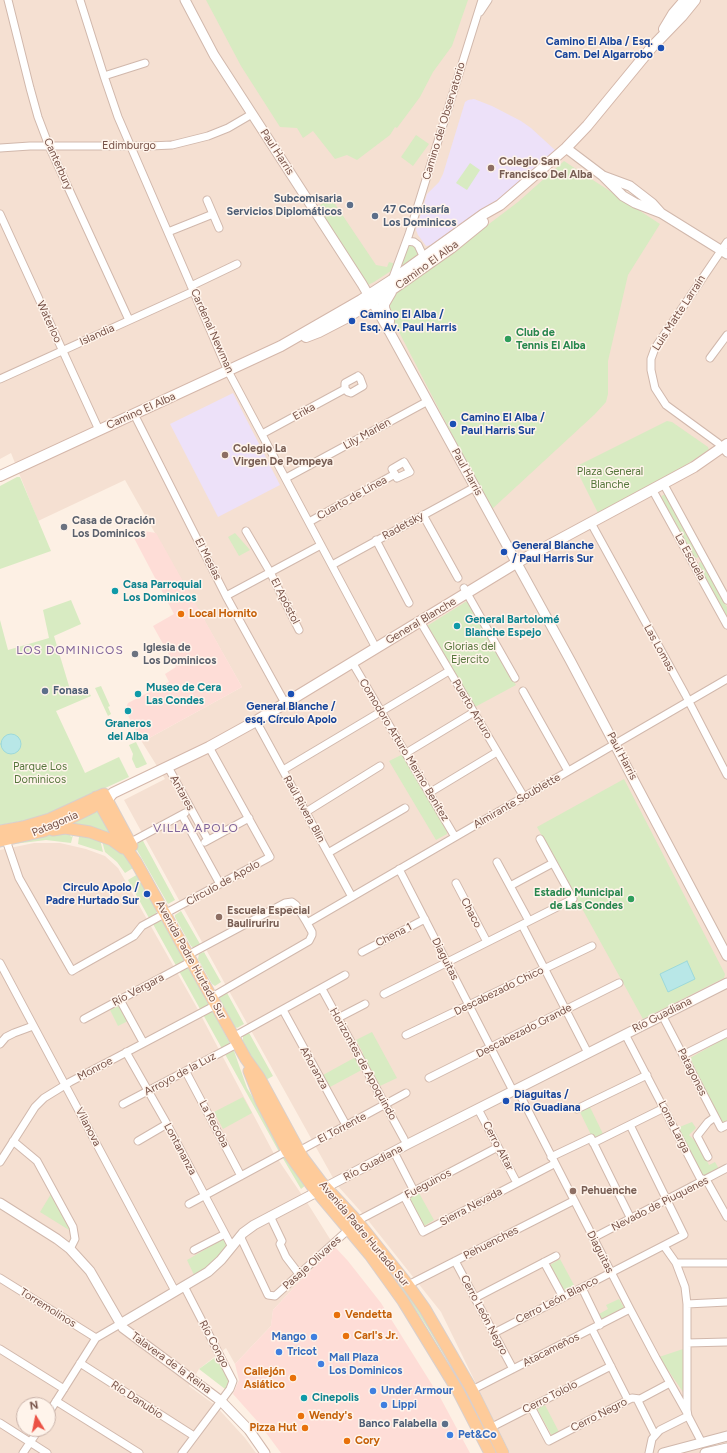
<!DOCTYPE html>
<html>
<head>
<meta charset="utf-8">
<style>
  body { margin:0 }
  #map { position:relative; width:727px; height:1453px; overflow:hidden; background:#fdf0e4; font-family:Figtree,sans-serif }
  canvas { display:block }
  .north { position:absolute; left:16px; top:1397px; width:40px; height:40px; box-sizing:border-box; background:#fff4eb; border:1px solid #c9b3aa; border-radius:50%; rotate:350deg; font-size:11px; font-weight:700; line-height:16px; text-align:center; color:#775248 }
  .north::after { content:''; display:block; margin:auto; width:14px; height:18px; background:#eb5245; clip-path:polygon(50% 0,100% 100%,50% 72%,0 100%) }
</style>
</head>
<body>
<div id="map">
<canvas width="727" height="1453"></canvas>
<div class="north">N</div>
</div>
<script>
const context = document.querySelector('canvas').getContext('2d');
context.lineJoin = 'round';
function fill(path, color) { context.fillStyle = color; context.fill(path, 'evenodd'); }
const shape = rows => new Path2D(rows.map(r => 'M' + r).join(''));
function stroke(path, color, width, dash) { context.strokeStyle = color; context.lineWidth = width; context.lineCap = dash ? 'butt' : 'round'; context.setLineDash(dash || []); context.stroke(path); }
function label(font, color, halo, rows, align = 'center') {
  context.font = font + ' Figtree,sans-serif'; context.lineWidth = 3; context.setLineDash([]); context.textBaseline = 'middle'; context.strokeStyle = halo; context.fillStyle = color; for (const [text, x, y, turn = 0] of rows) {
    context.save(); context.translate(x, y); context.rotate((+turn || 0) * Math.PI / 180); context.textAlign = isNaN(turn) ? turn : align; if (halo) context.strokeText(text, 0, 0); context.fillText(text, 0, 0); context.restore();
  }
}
fill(shape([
  [0,0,727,0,727,1453,510,1453,441,1312,363,1214,337,1185,224,982,124,800,165,779,142,742,242,687,125,480,38,521,11,453,0,459],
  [34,843,60,843,86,849,105,856,118,868,196,1006,273,1152,308,1204,335,1247,299,1282,273,1310,271,1326,235,1364,226,1348,199,1369,189,1386,215,1405,245,1438,256,1453,0,1453,0,850],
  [24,1405,48,1405,48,1429,24,1429]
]), '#f5e0d2');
fill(shape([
  [144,531,156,533,242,687,142,742,125,710,128,703,169,682,165,674,176,667,153,626,174,614,134,538],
  [335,1247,348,1261,381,1303,441,1399,470,1453,281,1453,258,1422,233,1394,239,1380,235,1364,271,1326,273,1310,299,1282]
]), '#feddd7');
fill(shape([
  [474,99,492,106,521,121,531,128,555,150,529,175,489,207,483,208,431,245,426,246,418,235,416,230,427,194,439,182,443,174,465,102,468,100],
  [233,393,280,485,218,517,170,424]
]), '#ede1f9');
fill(shape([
  [206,0,468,0,452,46,433,72,420,97,397,128,395,127,390,135,357,160,347,155,335,159,313,131,303,138,297,128,280,127,241,66],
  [416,135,429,144,413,166,401,157],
  [564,161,660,224,628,275,608,361,608,394,606,402,595,414,491,510,383,301,452,252,518,202],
  [470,163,480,170,467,190,456,183],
  [331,198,376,265,387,267,389,262,396,264,394,269,374,282,368,285,317,207],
  [413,244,417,246,421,257,399,270,408,245],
  [667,421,672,422,708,447,709,450,681,468,598,513,575,467],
  [17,477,20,477,51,551,0,569,0,486],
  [663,495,665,495,698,553,699,557,696,558,694,556,661,497],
  [235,533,250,550,239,556,228,537],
  [700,562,703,563,727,607,727,617,699,565,699,563],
  [71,600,81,624,54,636,72,696,88,691,91,696,56,711,85,773,119,757,129,777,45,816,33,819,0,825,0,620,8,650,49,638,43,610],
  [467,601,516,685,475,707,448,665,427,626],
  [101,686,110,706,108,707,111,714,108,716,95,688],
  [136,742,147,764,138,768,136,768,132,759,133,754,129,745],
  [403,754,447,829,447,834,436,840,389,761],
  [624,779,725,974,724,978,643,1019,537,827],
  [98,808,112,835,68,823],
  [69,832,71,837,73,835,71,843,46,840,14,844,57,833],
  [81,836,100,839,103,852,78,844,79,837],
  [142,839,175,900,168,904,133,843],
  [102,841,120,850,133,866,133,868,125,873,117,862,105,852],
  [138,874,147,891,144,893,146,897,149,895,157,909,156,914,149,918,128,880],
  [181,911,200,944,194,948,191,946,175,917,175,915],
  [159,920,164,921,234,1051,247,1088,306,1185,301,1189,278,1150,153,924],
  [204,952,221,982,215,986,212,984,198,959,199,954],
  [226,991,244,1024,237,1028,235,1027,218,996],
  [118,1006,120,1007,128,1021,118,1026,110,1010],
  [248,1031,273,1076,264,1081,243,1041,243,1036],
  [372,1032,397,1078,380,1086,369,1066,330,1087,323,1075,363,1053,356,1040],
  [727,1037,727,1121,722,1123,690,1058],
  [243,1097,252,1113,223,1129,214,1112],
  [589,1105,604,1136,594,1141,579,1110],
  [692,1122,696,1128,689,1135,698,1144,709,1165,715,1162,719,1169,702,1177,677,1128],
  [419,1193,434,1220,424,1226,408,1198],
  [51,1194,68,1222,69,1230,40,1212],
  [332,1199,405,1289,430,1326,462,1381,498,1453,495,1453,460,1382,427,1327,404,1292,336,1208],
  [223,1239,228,1245,218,1258,205,1269,194,1275,187,1260],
  [560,1259,574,1285,564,1291,550,1265],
  [619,1299,625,1309,603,1321,599,1314,608,1309,606,1305],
  [683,1349,683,1392,659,1357],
  [217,1356,229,1379,230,1383,225,1389,199,1369],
  [545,1405,559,1432,552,1436,537,1409]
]), '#d8ebc2');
const water = shape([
  '1 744a10 10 0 1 1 20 0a10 10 0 1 1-20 0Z',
  [687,961,695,979,668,992,660,974,687,961]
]);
fill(water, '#b8e7e7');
stroke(water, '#9dd9da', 1);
const minor = shape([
  [8,0,30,88,38,117,49,146,129,320],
  [80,0,104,76,118,117,228,371,376,648],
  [480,12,488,0],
  [104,76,145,63],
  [0,148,30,146,150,146,172,145,208,136,228,128,252,114],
  [207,200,219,228],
  [0,214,99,430],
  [168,232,213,214],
  [407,241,414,242,418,245,425,260],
  [727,242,655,348,651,359,651,370,655,388,666,405,718,443,727,453],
  [392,280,409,234,482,0],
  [191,286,237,264],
  [710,358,727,335],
  [358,376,360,378,363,386,351,393,348,392,345,389,345,383,358,376],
  [0,379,194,291],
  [134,414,226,596,285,703],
  [262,434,345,389],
  [404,462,410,472,397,478,392,469,404,462],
  [286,478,428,401],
  [663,483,727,600],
  [652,489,727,625],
  [423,515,458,578],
  [309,522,395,474],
  [591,523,685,694,727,775],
  [246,531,270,572,299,630],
  [376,540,409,603],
  [332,565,475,487],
  [464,588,515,678],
  [226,596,321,545],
  [420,621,524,797],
  [352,662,455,837],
  [523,691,568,771],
  [256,721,352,897],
  [406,753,474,712],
  [168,767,208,840],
  [283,770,449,671],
  [429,793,497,752],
  [306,812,380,766],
  [182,815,220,884],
  [6,840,19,878,72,971,77,968,134,936,142,926,270,857,209,747],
  [131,842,185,813],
  [205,842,249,818],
  [328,853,405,808],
  [497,862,529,921],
  [399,869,513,1091],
  [456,883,487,942],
  [510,886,553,863],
  [307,923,727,679],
  [522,925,588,1053],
  [362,952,425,919],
  [188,955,285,903,292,902,296,905,307,923,312,932,312,935,309,941,212,997],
  [0,963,175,1291],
  [322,989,404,1139],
  [384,994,573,899,540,839],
  [120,1000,143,1042],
  [283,1010,346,1125],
  [662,1015,721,1128,727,1125],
  [338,1018,365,1004],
  [84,1019,192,961],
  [625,1034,700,1178,705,1180,708,1183,727,1217],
  [406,1035,592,946],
  [233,1037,345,975],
  [0,1044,6,1037,14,1033,33,1026],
  [126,1052,167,1124,232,1247],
  [683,1055,727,1033],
  [186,1072,241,1176],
  [429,1078,619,983],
  [517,1089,630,1309,656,1358,687,1413],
  [123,1104,237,1044],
  [478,1109,517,1183],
  [577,1109,647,1075],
  [13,1141,37,1161,73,1227,75,1239,70,1249],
  [138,1141,167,1124],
  [593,1143,664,1108],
  [299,1151,406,1093],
  [394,1152,414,1191],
  [551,1157,591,1138,631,1219],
  [708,1157,697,1136,708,1122,715,1117],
  [0,1162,35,1107,44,1098,70,1082,216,1005],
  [404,1196,423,1232,554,1164],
  [189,1204,287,1151],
  [270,1216,282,1241,280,1244,286,1257,299,1274],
  [357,1221,498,1147],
  [240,1236,268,1295,275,1296,348,1230],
  [593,1238,727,1168],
  [664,1246,676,1263,685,1287,687,1304,687,1410,688,1416,702,1443],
  [194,1250,225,1234],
  [455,1261,513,1369],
  [544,1262,563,1297],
  [676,1263,727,1263],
  [0,1278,96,1338],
  [408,1285,573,1201],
  [582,1288,600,1325],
  [475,1298,556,1256],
  [687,1304,727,1302],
  [592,1329,628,1400],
  [494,1333,684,1235,630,1125],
  [687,1343,727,1342],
  [0,1349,64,1389],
  [80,1363,194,1436],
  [472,1390,630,1309],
  [637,1399,655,1435],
  [56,1401,139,1453],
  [531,1407,549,1441,628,1400,632,1398,640,1399,670,1383],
  [48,1414,96,1338,120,1324],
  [0,1423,47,1453],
  [490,1428,611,1366],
  [23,1453,39,1429],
  [182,1453,230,1389,233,1381,184,1286],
  [649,1453,652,1439,660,1430,688,1416]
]);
const tertiary = shape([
  [185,0,214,55,362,284,388,329,570,660,727,956],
  [566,148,603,176,623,196,635,203,661,213,727,254],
  [603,176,630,186,652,203,661,213],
  [0,1203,57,1239,70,1249,90,1271,123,1328,221,1401,249,1430,265,1453],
  [120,1324,208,1272,221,1260,243,1233,254,1225,408,1144,727,983],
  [663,1453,727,1436],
  [705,1453,727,1448]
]);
const secondary = shape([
  [664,29,673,14,685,0],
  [388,329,389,321,384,308,384,304,391,292],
  [306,337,319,332,346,318,387,293,451,248,483,222],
  [0,476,281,346,361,300,392,280,484,214,500,205,566,148,587,126,652,47,682,16,695,0],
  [107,800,113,793,209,747,256,721,516,563,694,467,727,444]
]);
const primary = shape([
  [96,797,118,836,136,862,246,1059,259,1077,303,1158,321,1182,357,1221,408,1285,425,1309,472,1390,503,1453],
  [53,830,65,828,90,832,112,840,123,848],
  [0,831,23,827,50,819,104,794,132,846],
  [0,841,44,831,93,807],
  [249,1071,261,1101,287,1151,312,1186,370,1255,403,1301,458,1391,490,1453]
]);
stroke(minor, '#d1b8ac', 9);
stroke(tertiary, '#d1b8ac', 11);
stroke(secondary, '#d4b7aa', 12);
stroke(primary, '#d9cfcc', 13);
stroke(minor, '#fff', 7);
stroke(tertiary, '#fff', 9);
stroke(secondary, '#fff', 10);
stroke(primary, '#fecb9a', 11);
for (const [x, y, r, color] of [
  [661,48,4,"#1a4fb4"],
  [491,168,4,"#8d6e63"],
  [350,205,4,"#5c6f8a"],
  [375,216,4,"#5c6f8a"],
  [352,321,4,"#1a4fb4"],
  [508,339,4,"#2e9e5b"],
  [453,424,4,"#1a4fb4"],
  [225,455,4,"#8d6e63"],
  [64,527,4,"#6b7280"],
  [504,552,4,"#1a4fb4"],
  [115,591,4,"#0f9aa8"],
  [181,614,4,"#e8710a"],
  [457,626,4,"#0f9aa8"],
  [135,654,4,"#6b7280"],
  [45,691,4,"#5c6f8a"],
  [138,694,4,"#0f9aa8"],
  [291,694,4,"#1a4fb4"],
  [128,711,4,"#0f9aa8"],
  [147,894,4,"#1a4fb4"],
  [631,899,4,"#2e9e5b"],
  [219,917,4,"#8d6e63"],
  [506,1101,4,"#1a4fb4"],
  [573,1191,4,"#8d6e63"],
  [337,1315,4,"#e8710a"],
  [346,1336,4,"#e8710a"],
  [314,1337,4,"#3f7fe0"],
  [279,1352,4,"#3f7fe0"],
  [321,1364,4,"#3f7fe0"],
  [293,1378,4,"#e8710a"],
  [373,1391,4,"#3f7fe0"],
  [304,1398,4,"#0f9aa8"],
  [384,1405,4,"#3f7fe0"],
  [301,1416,4,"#e8710a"],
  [445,1424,4,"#5c6f8a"],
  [305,1428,4,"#e8710a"],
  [450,1435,4,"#3f7fe0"],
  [347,1441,4,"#e8710a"]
]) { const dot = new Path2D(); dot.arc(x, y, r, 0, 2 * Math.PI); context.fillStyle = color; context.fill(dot); stroke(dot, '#fff4eb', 1.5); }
label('bold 11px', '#164399', '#fff4eb', [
  ["Camino El Alba / Esq.",653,42,"right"],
  ["Cam. Del Algarrobo",653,55,"right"],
  ["Camino El Alba /",360,315],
  ["Esq. Av. Paul Harris",360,328],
  ["Camino El Alba /",461,418],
  ["Paul Harris Sur",461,431],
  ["General Blanche",512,546],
  ["/ Paul Harris Sur",512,559],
  ["General Blanche /",291,707,"center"],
  ["esq. Círculo Apolo",291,720,"center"],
  ["Circulo Apolo /",139,888,"right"],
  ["Padre Hurtado Sur",139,901,"right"],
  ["Diaguitas /",514,1095],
  ["Río Guadiana",514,1108]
], 'left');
label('11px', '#775248', '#fff4eb', [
  ["Camino del Observatorio",444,121,-73],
  ["Edimburgo",129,146],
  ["Paul Harris",277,152,57],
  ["Canterbury",58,164,66],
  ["Camino El Alba",427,265,-36],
  ["Luis Matte Larraín",679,313,-57],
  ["Waterloo",49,322,65],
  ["Cardenal Newman",212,331,66],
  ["Islandia",97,335,-24],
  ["Camino El Alba",141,411,-24],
  ["Erika",304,412,-29],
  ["Lily Marlen",367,434,-29],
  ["Paul Harris",467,472,61],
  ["Cuarto de Línea",352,498,-29],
  ["Radetsky",403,526,-29],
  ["La Escuela",690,557,61],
  ["El Mesías",208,559,63],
  ["El Apóstol",285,601,63],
  ["General Blanche",421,621,-31],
  ["Las Lomas",659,648,61],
  ["Puerto Arturo",472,709,59],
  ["Comodoro Arturo Merino Benitez",404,750,59],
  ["Paul Harris",622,756,62],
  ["Antares",182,793,61],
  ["Almirante Soublette",517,801,-30],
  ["Raúl Rivera Blin",304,809,61],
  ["Patagonia",55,824,-23],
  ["Círculo de Apolo",223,883,-29],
  ["Chaco",471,913,62],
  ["Chena 1",394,935,-27],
  ["Diaguitas",445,959,63],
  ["Avenida Padre Hurtado Sur",191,960,61],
  ["Río Vergara",138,990,-28],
  ["Descabezado Chico",499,991,-26],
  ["Río Guadiana",662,1015,-27],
  ["Descabezado Grande",524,1031,-27],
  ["Horizontes de Apoquindo",363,1064,61],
  ["Añoranza",314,1068,61],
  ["Monroe",95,1069,-28],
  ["Patagones",692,1072,63],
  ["Arroyo de la Luz",180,1074,-28],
  ["La Recoba",214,1124,62],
  ["Vilanova",88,1127,62],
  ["Loma Larga",674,1127,63],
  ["El Torrente",342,1128,-28],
  ["Cerro Altar",498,1146,62],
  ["Lontananza",180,1149,62],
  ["Río Guadiana",373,1163,-28],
  ["Fueguinos",428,1184,-28],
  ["Nevado de Piuquenes",660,1204,-27],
  ["Sierra Nevada",471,1207,-28],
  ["Avenida Padre Hurtado Sur",364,1234,50],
  ["Pehuenches",491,1243,-27],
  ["Diaguitas",600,1252,63],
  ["Pasaje Olivares",312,1263,-42],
  ["Cerro León Blanco",557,1300,-27],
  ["Torremolinos",48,1308,32],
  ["Cerro León Negro",484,1315,62],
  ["Río Congo",214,1344,62],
  ["Atacameños",551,1350,-27],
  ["Talavera de la Reina",171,1363,36],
  ["Cerro Tololo",550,1397,-27],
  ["Río Danubio",137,1400,33],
  ["Cerro Negro",599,1415,-27]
]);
label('bold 11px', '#785e54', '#fff4eb', [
  ["Colegio San",499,162],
  ["Francisco Del Alba",499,175],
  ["Colegio La",233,449],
  ["Virgen De Pompeya",233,462],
  ["Escuela Especial",227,911],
  ["Bauliruriru",227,924],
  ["Pehuenche",581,1191]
], 'left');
label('bold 11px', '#4e5e75', '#fff4eb', [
  ["Subcomisaria",342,199],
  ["Servicios Diplomáticos",342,212],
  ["47 Comisaría",383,210,"left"],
  ["Los Dominicos",383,223,"left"],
  ["Fonasa",53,691,"left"],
  ["Banco Falabella",437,1424]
], 'right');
label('bold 11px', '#27864d', '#fff4eb', [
  ["Club de",516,333],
  ["Tennis El Alba",516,346],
  ["Estadio Municipal",623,893,"right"],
  ["de Las Condes",623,906,"right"]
], 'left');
label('11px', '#57773d', '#fff4eb', [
  ["Plaza General",610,472],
  ["Blanche",610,485],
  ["Glorias del",470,647],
  ["Ejercito",470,660],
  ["Parque Los",40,767],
  ["Dominicos",40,780]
]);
label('bold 11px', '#5b616d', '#fff4eb', [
  ["Casa de Oración",72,521],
  ["Los Dominicos",72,534],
  ["Iglesia de",143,648],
  ["Los Dominicos",143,661]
], 'left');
label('bold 11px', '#0d838f', '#fff4eb', [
  ["Casa Parroquial",123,585],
  ["Los Dominicos",123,598],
  ["General Bartolomé",465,620],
  ["Blanche Espejo",465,633],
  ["Museo de Cera",146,688],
  ["Las Condes",146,701],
  ["Graneros",128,724,"center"],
  ["del Alba",128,737,"center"],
  ["Cinepolis",312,1398]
], 'left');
label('bold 11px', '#c56008', '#fff4eb', [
  ["Local Hornito",189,614],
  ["Vendetta",345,1315],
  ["Carl's Jr.",354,1336],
  ["Callejón",285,1372,"right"],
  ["Asiático",285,1385,"right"],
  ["Wendy's",309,1416],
  ["Pizza Hut",297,1428,"right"],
  ["Cory",355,1441]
], 'left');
label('bold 11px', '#366cbe', '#fff4eb', [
  ["Mango",306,1337,"right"],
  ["Tricot",287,1352],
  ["Mall Plaza",329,1358],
  ["Los Dominicos",329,1371],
  ["Under Armour",381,1391],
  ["Lippi",392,1405],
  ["Pet&Co",458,1435]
], 'left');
context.letterSpacing = '1px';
label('12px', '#80649a', '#fff4eb', [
  ["LOS DOMINICOS",70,650],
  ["VILLA APOLO",196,828]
]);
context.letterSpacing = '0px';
</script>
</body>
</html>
